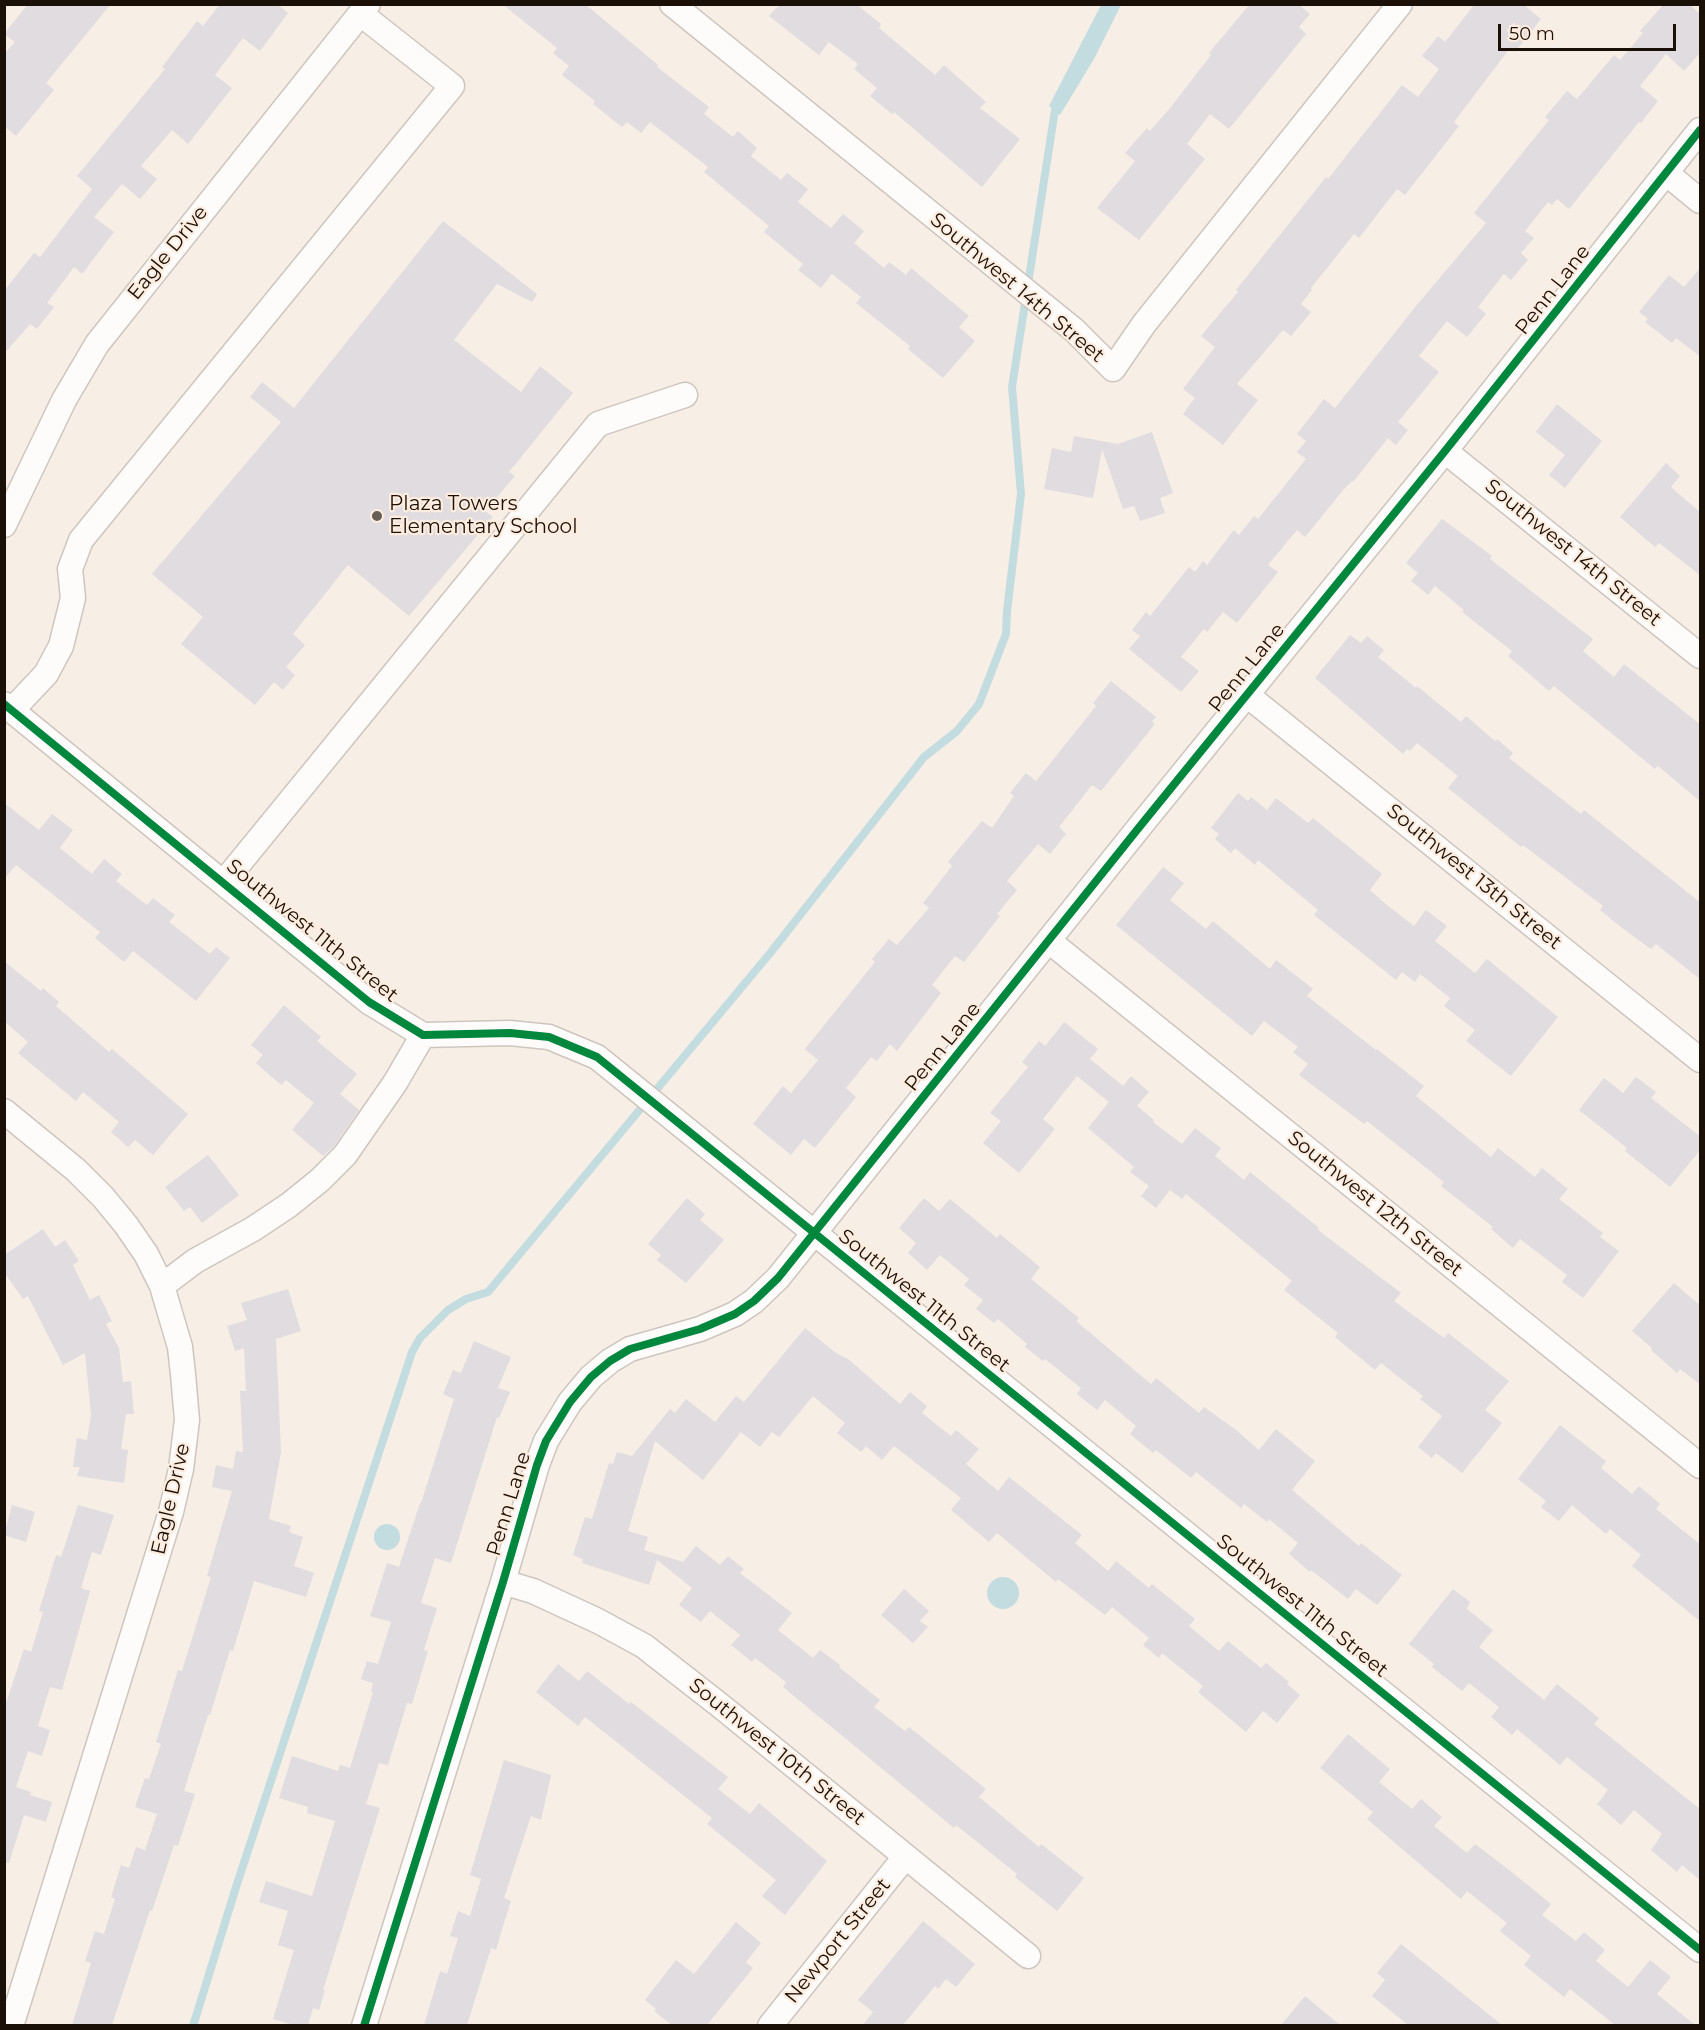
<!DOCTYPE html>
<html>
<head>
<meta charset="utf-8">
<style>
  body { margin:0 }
  #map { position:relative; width:1705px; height:2030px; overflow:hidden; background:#f7eee6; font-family:Montserrat,sans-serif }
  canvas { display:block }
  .frame { position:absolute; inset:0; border:6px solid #1a1008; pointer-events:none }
  .scale { position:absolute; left:1498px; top:24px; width:178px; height:27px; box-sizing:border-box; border:3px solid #1a1008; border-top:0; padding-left:8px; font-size:18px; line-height:21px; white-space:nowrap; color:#1a1008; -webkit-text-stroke:4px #feeddf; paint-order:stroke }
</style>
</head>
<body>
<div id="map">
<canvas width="1705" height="2030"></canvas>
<div class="frame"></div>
<div class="scale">50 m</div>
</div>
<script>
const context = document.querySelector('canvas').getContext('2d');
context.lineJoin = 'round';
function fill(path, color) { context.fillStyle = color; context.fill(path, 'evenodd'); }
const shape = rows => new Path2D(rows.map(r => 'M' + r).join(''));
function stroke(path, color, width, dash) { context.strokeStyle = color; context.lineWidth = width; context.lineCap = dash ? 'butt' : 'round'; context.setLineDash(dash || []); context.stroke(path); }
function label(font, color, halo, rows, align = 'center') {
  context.font = font + ' Montserrat,sans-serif'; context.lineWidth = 4.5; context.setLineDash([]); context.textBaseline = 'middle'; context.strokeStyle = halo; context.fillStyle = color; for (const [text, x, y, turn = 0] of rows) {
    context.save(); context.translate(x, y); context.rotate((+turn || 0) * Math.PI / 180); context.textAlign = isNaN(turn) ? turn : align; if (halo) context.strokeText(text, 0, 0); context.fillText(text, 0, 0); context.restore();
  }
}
fill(shape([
  [1101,5,1121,5,1094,59,1060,115,1049,106],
  '374 1537a13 13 0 1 1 26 0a13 13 0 1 1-26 0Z',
  '987 1593a16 16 0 1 1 32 0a16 16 0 1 1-32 0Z'
]), '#c3dce0');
stroke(shape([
  [193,2026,237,1884,412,1352,420,1338,448,1310,466,1299,488,1292,771,952,924,757,957,731,979,704,1006,634,1007,611,1021,494,1012,387,1055,110,1059,101]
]), '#c3dce0', 8);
fill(shape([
  [28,4,111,4,46,83,54,90,16,136,4,126,4,54,15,42,4,34],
  [220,4,277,4,288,13,260,51,243,38,215,75,232,88,188,144,172,130,141,166,157,179,140,199,122,184,94,217,114,232,82,274,74,267,47,303,54,307,37,329,30,324,4,354,4,291,34,253,40,257,92,189,77,176,165,69,162,67,197,21,203,26],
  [502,4,585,4,658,65,657,67,709,107,704,114,733,137,738,131,757,148,751,156,781,180,787,173,808,189,798,202,831,228,843,214,864,231,854,243,884,268,889,262,906,275,911,268,969,316,959,327,975,341,943,378,908,349,910,346,856,303,861,297,832,274,821,288,798,270,803,264,764,232,769,226,704,172,708,167,650,122,641,133,627,122,622,127,593,104,595,101,562,75,569,66,553,53,557,48],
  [780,4,856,4,881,24,879,28,935,75,944,65,986,102,980,108,1020,139,982,187,894,112,892,114,870,96,877,88,854,69,858,64,829,42,819,55,769,16],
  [1250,4,1298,4,1310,14,1299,27,1306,34,1229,129,1210,114,1187,144,1205,159,1139,240,1097,208,1135,161,1125,153,1147,128,1150,131,1171,107,1211,55,1209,53],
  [1475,4,1523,4,1541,19,1515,52,1510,48,1454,122,1459,126,1405,195,1397,189,1359,238,1354,234,1311,288,1312,290,1301,304,1311,312,1291,336,1283,330,1237,384,1258,400,1223,445,1183,414,1195,398,1183,389,1215,347,1201,336,1238,292,1236,290,1326,177,1328,179,1402,85,1418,97,1439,69,1422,56,1438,36,1445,42],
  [1664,4,1689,4,1701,15,1701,52,1684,71,1666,54,1640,86,1658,101,1641,123,1639,122,1569,209,1557,199,1552,205,1548,202,1525,231,1534,238,1521,253,1528,260,1511,280,1504,274,1478,307,1486,314,1467,337,1447,321,1419,356,1439,372,1398,422,1408,430,1396,445,1388,438,1353,482,1352,481,1344,489,1305,537,1297,530,1268,565,1278,572,1237,623,1223,612,1207,632,1204,629,1181,657,1199,671,1181,692,1129,649,1140,636,1132,630,1146,612,1150,616,1189,567,1195,572,1203,561,1207,565,1234,530,1239,535,1254,516,1258,519,1306,459,1297,452,1306,441,1297,434,1324,399,1335,408,1416,306,1486,223,1474,213,1549,120,1545,117,1567,91,1577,99,1614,55,1620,60,1643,33,1640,31],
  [443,221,537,294,532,302,497,284,454,340,521,392,540,366,573,393,509,472,515,476,485,511,493,517,409,616,348,565,293,634,305,645,286,667,295,675,283,690,274,682,255,705,181,644,203,617,152,574,281,422,250,397,262,382,294,408],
  [1701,267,1701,357,1676,338,1672,343,1645,322,1648,319,1639,312,1669,275,1684,287],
  [1557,404,1602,441,1565,488,1549,475,1565,455,1536,432],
  [1152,432,1173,493,1160,498,1165,513,1140,521,1134,506,1123,509,1102,449,1093,498,1044,489,1052,448,1071,452,1074,436,1118,444],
  [1666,463,1680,476,1671,487,1701,513,1701,576,1659,543,1655,547,1620,517],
  [1442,519,1492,556,1490,559,1593,639,1583,651,1614,677,1624,664,1701,725,1701,802,1658,766,1655,769,1554,686,1549,691,1508,656,1512,651,1462,612,1464,610,1435,586,1428,595,1411,581,1418,573,1406,563],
  [1350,635,1361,643,1367,636,1384,650,1378,657,1416,688,1417,686,1461,722,1466,716,1495,741,1497,739,1513,753,1509,758,1581,814,1584,810,1701,903,1701,980,1656,944,1651,949,1622,928,1600,910,1603,906,1523,845,1521,847,1448,788,1458,776,1417,743,1410,751,1407,749,1403,754,1315,678],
  [1111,681,1156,717,1152,721,1155,724,1101,791,1092,785,1059,827,1066,834,1050,854,1038,844,1007,881,1017,890,997,914,1000,916,964,962,955,956,932,985,941,993,897,1051,890,1044,877,1061,871,1057,846,1088,856,1097,815,1148,804,1139,791,1155,753,1124,783,1086,791,1093,818,1060,805,1049,875,962,872,959,889,939,897,945,929,908,923,903,952,866,948,862,982,821,992,828,1014,796,1010,793,1026,773,1036,781,1096,706,1093,703],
  [1238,793,1248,801,1251,797,1267,810,1276,798,1308,823,1313,818,1382,874,1370,890,1382,901,1414,926,1426,910,1447,926,1435,941,1475,973,1487,959,1558,1017,1511,1076,1466,1041,1475,1030,1444,1006,1450,998,1420,974,1415,982,1402,972,1396,980,1314,915,1318,910,1258,860,1255,865,1235,848,1231,853,1215,839,1219,834,1211,828],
  [4,803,39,830,52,814,73,830,60,848,92,874,104,859,122,874,116,881,147,905,153,898,175,915,169,922,210,954,216,947,230,958,196,1001,133,951,124,962,95,938,100,932,16,865,4,879],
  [1163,867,1184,883,1170,900,1206,929,1213,921,1270,969,1276,960,1313,989,1307,996,1376,1050,1377,1049,1424,1086,1416,1096,1491,1157,1498,1148,1535,1177,1542,1168,1568,1189,1559,1199,1603,1233,1600,1237,1619,1251,1583,1298,1562,1282,1567,1275,1520,1239,1513,1248,1491,1229,1493,1227,1441,1186,1444,1182,1367,1121,1364,1124,1299,1075,1308,1064,1293,1052,1298,1047,1264,1021,1252,1036,1116,925],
  [4,961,41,991,43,988,59,1002,56,1006,109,1052,112,1049,188,1114,153,1155,135,1140,128,1147,111,1132,119,1122,83,1092,76,1101,18,1053,28,1042,4,1021],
  [284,1005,321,1037,317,1041,357,1074,340,1094,359,1110,334,1146,323,1156,292,1130,314,1103,286,1080,281,1085,256,1063,263,1055,251,1045],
  [1064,1022,1098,1049,1090,1059,1123,1086,1131,1076,1149,1092,1137,1106,1154,1120,1153,1122,1182,1144,1195,1128,1221,1148,1215,1156,1244,1180,1250,1172,1319,1228,1318,1230,1401,1293,1394,1301,1444,1338,1448,1333,1509,1381,1485,1410,1502,1423,1462,1473,1436,1453,1432,1458,1418,1447,1442,1416,1420,1399,1423,1396,1381,1363,1375,1370,1335,1337,1338,1333,1284,1290,1292,1281,1186,1194,1182,1199,1170,1190,1156,1208,1141,1196,1149,1186,1130,1172,1134,1167,1088,1128,1109,1102,1077,1076,1043,1119,1055,1129,1019,1173,983,1143,1001,1121,990,1113,1028,1067,1022,1062,1039,1041,1045,1046],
  [1636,1077,1656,1092,1651,1098,1701,1137,1701,1149,1670,1187,1625,1151,1627,1148,1579,1110,1604,1078,1623,1093],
  [208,1155,239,1195,202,1223,190,1207,184,1211,165,1187],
  [687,1198,705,1214,700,1220,724,1240,686,1283,657,1260,661,1255,648,1244],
  [924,1198,939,1211,950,1199,997,1238,1000,1234,1040,1267,1031,1279,1079,1318,1076,1321,1151,1384,1156,1378,1199,1413,1204,1407,1236,1430,1259,1450,1276,1429,1315,1461,1292,1490,1359,1546,1361,1543,1402,1575,1377,1605,1356,1589,1348,1599,1311,1570,1310,1572,1289,1554,1298,1543,1269,1519,1267,1522,1244,1504,1241,1508,1196,1472,1191,1478,1156,1450,1153,1453,1130,1434,1136,1426,1105,1400,1097,1410,1077,1394,1081,1388,1045,1359,1043,1361,1025,1347,1027,1344,998,1319,994,1323,976,1309,983,1300,964,1285,969,1279,940,1255,927,1270,908,1253,916,1243,899,1228],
  [43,1229,55,1247,65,1240,79,1261,73,1265,90,1300,99,1295,112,1321,106,1324,119,1348,123,1382,131,1381,134,1414,126,1414,121,1449,128,1450,124,1483,77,1476,80,1467,73,1467,77,1438,87,1440,91,1415,85,1353,63,1365,28,1296,23,1299,4,1272,4,1255],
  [1674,1283,1701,1306,1701,1385,1680,1369,1677,1373,1651,1350,1652,1348,1632,1331],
  [288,1289,301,1331,276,1339,281,1452,269,1519,291,1526,289,1532,303,1537,294,1566,314,1573,306,1597,254,1581,233,1651,230,1650,210,1715,208,1715,184,1791,195,1794,178,1846,174,1845,152,1911,150,1910,112,2025,72,2025,91,1963,85,1961,95,1931,104,1934,115,1899,111,1897,121,1865,129,1868,136,1847,145,1850,157,1814,135,1807,145,1778,149,1779,161,1744,156,1742,178,1670,182,1671,211,1577,207,1576,232,1491,212,1487,216,1465,233,1469,236,1451,243,1452,240,1391,246,1391,244,1348,235,1351,227,1326,247,1320,241,1303],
  [805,1328,836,1353,848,1359,900,1404,910,1392,927,1406,922,1413,951,1436,956,1430,979,1449,966,1464,998,1491,1009,1477,1082,1535,1075,1543,1108,1571,1116,1561,1149,1588,1152,1584,1195,1619,1189,1626,1219,1651,1228,1641,1261,1668,1266,1663,1289,1682,1287,1684,1300,1695,1277,1723,1263,1711,1246,1732,1198,1692,1203,1686,1162,1653,1159,1658,1143,1645,1149,1638,1112,1607,1105,1615,1058,1579,1056,1582,997,1533,989,1542,951,1510,961,1498,894,1446,882,1460,866,1446,861,1452,837,1433,845,1423,813,1396,779,1437,772,1432,760,1447,741,1432,703,1480,655,1441,628,1531,648,1537,644,1550,683,1562,696,1546,720,1565,728,1556,744,1569,740,1573,792,1613,778,1630,813,1658,820,1650,840,1665,839,1667,880,1700,874,1707,905,1731,909,1727,986,1789,979,1797,1039,1847,1041,1844,1084,1878,1057,1911,1015,1877,1017,1874,956,1825,954,1828,783,1687,786,1682,755,1658,752,1662,731,1645,740,1635,710,1611,701,1622,679,1605,692,1588,657,1560,649,1585,582,1563,583,1559,573,1555,585,1517,592,1519,609,1463,613,1464,617,1452,632,1456,670,1409,675,1413,686,1399,715,1422,736,1396,744,1402],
  [474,1341,511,1357,498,1388,510,1392,499,1418,497,1417,451,1563,435,1558,421,1603,437,1608,424,1650,428,1651,412,1704,407,1703,388,1765,379,1763,366,1804,380,1808,323,1990,325,1990,319,2010,313,2008,308,2025,293,2025,273,2019,294,1950,278,1945,288,1911,259,1902,266,1881,312,1896,335,1821,307,1813,308,1807,279,1798,292,1756,338,1771,340,1765,350,1768,373,1692,371,1692,373,1683,361,1679,367,1661,378,1664,391,1622,370,1616,387,1563,399,1567,420,1503,421,1503,454,1399,443,1394,453,1370,461,1373],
  [1560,1425,1606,1461,1601,1468,1632,1494,1639,1486,1660,1504,1656,1509,1701,1545,1701,1622,1632,1566,1641,1555,1610,1529,1606,1534,1572,1505,1559,1521,1541,1507,1546,1501,1518,1479],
  [12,1505,35,1512,26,1542,4,1535],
  [78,1505,114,1515,101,1555,92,1552,81,1588,90,1591,62,1690,50,1687,38,1726,50,1730,42,1756,28,1751,16,1787,31,1792,30,1795,52,1802,46,1822,24,1815,9,1863,4,1863,4,1709,24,1649,31,1652,43,1612,39,1611,56,1555,61,1557],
  [904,1589,929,1611,920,1621,928,1627,913,1643,881,1615],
  [1453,1589,1470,1602,1467,1609,1493,1630,1479,1647,1544,1700,1557,1684,1599,1718,1594,1724,1701,1810,1701,1881,1682,1865,1677,1872,1651,1850,1662,1834,1634,1810,1621,1825,1597,1804,1608,1790,1567,1757,1560,1765,1517,1729,1512,1735,1491,1717,1499,1707,1469,1683,1462,1691,1432,1667,1434,1664,1409,1644],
  [558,1664,579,1681,587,1671,629,1704,631,1702,728,1777,718,1789,750,1814,759,1803,827,1861,785,1915,762,1896,776,1880,707,1824,712,1818,585,1717,578,1726,536,1692],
  [1348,1734,1390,1769,1379,1782,1412,1809,1421,1799,1442,1817,1434,1826,1467,1853,1475,1844,1508,1869,1551,1904,1542,1915,1576,1941,1584,1932,1605,1950,1596,1961,1628,1987,1650,1960,1671,1977,1657,1994,1695,2025,1615,2025,1570,1989,1564,1997,1524,1965,1531,1956,1500,1931,1507,1923,1467,1891,1461,1899,1422,1866,1367,1819,1373,1812,1320,1768],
  [504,1760,551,1775,541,1820,531,1816,504,1898,511,1901,503,1926,496,1950,491,1948,467,2025,424,2025,440,1971,447,1974,458,1938,450,1936,458,1911,470,1916,481,1879,470,1875],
  [923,1921,975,1964,956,1987,946,1979,938,1989,935,1986,903,2025,863,2025,873,2012,858,2000],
  [736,1922,761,1943,746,1962,753,1968,707,2025,672,2025,654,2011,656,2009,645,2000,676,1960,694,1974],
  [1401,1944,1502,2025,1408,2025,1372,1996,1385,1980,1377,1973],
  [1305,1996,1340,2025,1281,2025]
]), '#e0dcdf');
const minor = shape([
  [672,4,1074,330,1113,369,1144,324,1400,4],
  [1666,173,1700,201],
  [1445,451,1700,656],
  [4,525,64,400,97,344,368,4],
  [1247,695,1700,1060],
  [4,704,369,1002,423,1035,510,1033,549,1037,597,1057,1700,1950],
  [12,710,46,674,61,646,73,598,70,569,81,540,452,86,361,14],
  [224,882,598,424,685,395],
  [1049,941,1700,1466],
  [4,1111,76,1170,103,1197,126,1225,146,1254,162,1286],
  [503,1582,533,1591,598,1621,644,1646,722,1707,1028,1956],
  [11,2026,171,1512,181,1469,187,1420,183,1374,180,1347,162,1286,195,1261,253,1229,289,1205,320,1180,345,1155,395,1083,423,1035],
  [364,2026,503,1582,537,1465,546,1441,570,1402,591,1377,610,1361,630,1349,700,1329,735,1314,754,1301,778,1278,1141,825,1445,451,1700,130],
  [770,2026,905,1857]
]);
stroke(minor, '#cec5be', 27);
stroke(minor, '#fefcfb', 24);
stroke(shape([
  [4,704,369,1002,423,1035,510,1033,549,1037,597,1057,1700,1950],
  [364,2026,503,1582,537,1465,546,1441,570,1402,591,1377,610,1361,630,1349,700,1329,735,1314,754,1301,778,1278,1141,825,1445,451,1700,130]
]), '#00873e', 8);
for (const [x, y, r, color] of [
  [377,516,6,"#675e56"]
]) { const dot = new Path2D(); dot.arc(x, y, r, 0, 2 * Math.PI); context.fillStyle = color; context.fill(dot); stroke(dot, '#feeddf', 2); }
label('20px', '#1a1008', '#feeddf', [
  ["Eagle Drive",168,253,-51],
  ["Southwest 14th Street",1017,288,40],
  ["Penn Lane",1553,290,-52],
  ["Southwest 14th Street",1573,553,39],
  ["Penn Lane",1247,668,-51],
  ["Southwest 13th Street",1474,877,39],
  ["Southwest 11th Street",312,931,39],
  ["Penn Lane",943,1047,-51],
  ["Southwest 12th Street",1375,1204,39],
  ["Southwest 11th Street",924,1301,39],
  ["Eagle Drive",171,1499,-77],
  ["Penn Lane",509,1504,-73],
  ["Southwest 11th Street",1302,1606,39],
  ["Southwest 10th Street",777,1752,39],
  ["Newport Street",838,1941,-51]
]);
label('20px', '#1a1008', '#feeddf', [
  ["Plaza Towers",389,504],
  ["Elementary School",389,527]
], 'left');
</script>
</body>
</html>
